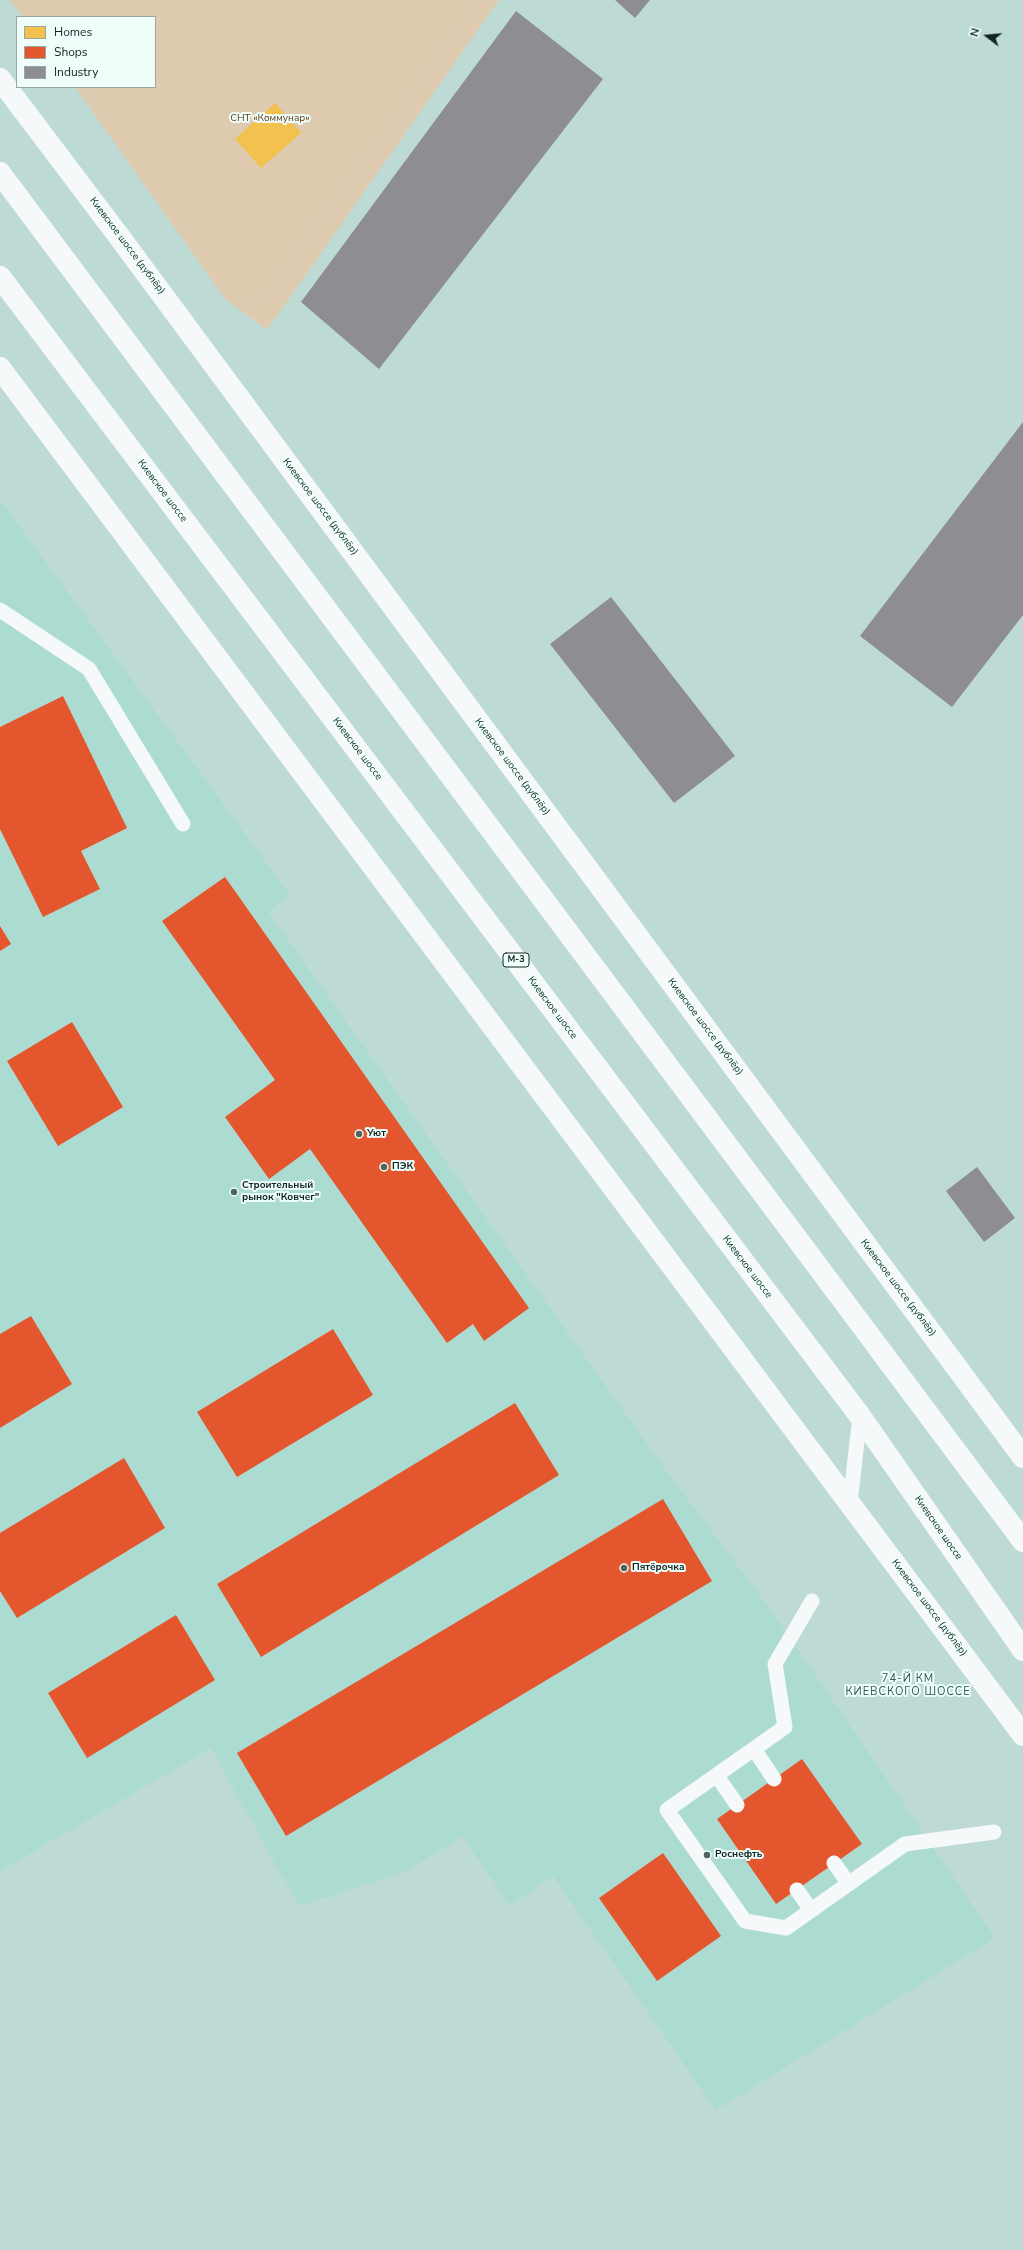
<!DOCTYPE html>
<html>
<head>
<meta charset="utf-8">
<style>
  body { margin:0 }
  #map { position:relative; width:1023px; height:2250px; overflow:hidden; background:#bedad4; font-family:"Nunito Sans",sans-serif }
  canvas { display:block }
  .legend { position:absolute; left:16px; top:16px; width:140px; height:72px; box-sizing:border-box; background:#effefb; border:1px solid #96a7a4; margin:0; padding:5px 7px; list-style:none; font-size:12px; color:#112521 }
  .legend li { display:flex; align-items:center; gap:8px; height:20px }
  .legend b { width:20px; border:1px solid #96a7a4 }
  .north { position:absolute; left:967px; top:16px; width:40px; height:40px; -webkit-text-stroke:3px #effefb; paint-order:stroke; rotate:286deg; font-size:11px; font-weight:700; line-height:16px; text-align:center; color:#112521 }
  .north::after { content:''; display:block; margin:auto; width:14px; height:18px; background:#112521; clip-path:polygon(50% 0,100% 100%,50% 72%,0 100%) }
</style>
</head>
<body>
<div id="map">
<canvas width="1023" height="2250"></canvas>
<ul class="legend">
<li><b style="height:11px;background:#f2c14e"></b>Homes</li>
<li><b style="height:11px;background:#e4572e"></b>Shops</li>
<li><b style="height:11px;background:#8d8d92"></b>Industry</li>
</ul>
<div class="north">N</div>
</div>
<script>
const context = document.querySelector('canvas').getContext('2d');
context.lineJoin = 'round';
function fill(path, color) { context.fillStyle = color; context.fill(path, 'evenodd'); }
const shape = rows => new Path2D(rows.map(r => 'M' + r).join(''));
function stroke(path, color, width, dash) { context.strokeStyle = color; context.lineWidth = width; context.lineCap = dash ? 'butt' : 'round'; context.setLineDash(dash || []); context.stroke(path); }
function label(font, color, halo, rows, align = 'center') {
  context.font = font + ' "Nunito Sans",sans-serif'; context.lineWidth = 4; context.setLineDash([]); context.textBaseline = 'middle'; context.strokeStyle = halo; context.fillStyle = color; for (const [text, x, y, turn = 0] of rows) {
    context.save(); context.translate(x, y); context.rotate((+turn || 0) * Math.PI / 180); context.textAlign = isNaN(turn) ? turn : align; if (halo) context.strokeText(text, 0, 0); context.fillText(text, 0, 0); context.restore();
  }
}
fill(shape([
  [0,500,290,895,268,912,667,1472,773,1613,995,1938,716,2110,553,1876,510,1905,462,1836,409,1870,299,1906,211,1748,0,1871]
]), '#acdbd1');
fill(shape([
  [10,0,499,0,267,330,225,299,75,87,155,87,155,17,23,17]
]), '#decbaf');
fill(shape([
  [275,103,301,133,261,168,235,139]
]), '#f2c14e');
fill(shape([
  [63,696,127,828,81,851,100,889,43,917,0,829,0,727],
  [225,877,529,1308,484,1341,473,1324,447,1343,310,1149,269,1179,225,1117,275,1080,162,921],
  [0,926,11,944,0,951],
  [72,1022,123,1107,58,1146,7,1061],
  [31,1316,72,1384,0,1428,0,1334],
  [333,1329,373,1395,237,1477,197,1412],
  [515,1403,559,1475,261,1657,217,1584],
  [124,1458,165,1528,17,1618,0,1591,0,1533],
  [663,1499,712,1581,286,1836,237,1753],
  [176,1615,215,1680,87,1758,48,1693],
  [802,1759,862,1844,776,1904,717,1819],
  [663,1853,721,1936,657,1981,599,1898]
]), '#e4572e');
fill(shape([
  [615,0,650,0,635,18],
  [516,11,603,79,379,369,301,302],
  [1023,422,1023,615,952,707,860,636],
  [611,597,735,756,674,803,550,644],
  [977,1167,1015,1218,984,1242,946,1191]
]), '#8d8d92');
stroke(shape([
  [239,308,266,298,481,0]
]), '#c4ccca', 2.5, [1, 3]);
stroke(shape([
  [0,610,89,669,183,824],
  [850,1503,860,1416],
  [812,1601,775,1664,785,1727,667,1810,745,1921,786,1928,905,1844,994,1832],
  [754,1749,774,1779],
  [717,1776,737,1805],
  [834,1863,849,1884],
  [797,1890,811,1910]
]), '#f5f9f9', 15);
stroke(shape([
  [0,368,1023,1735]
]), '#f5f9f9', 22);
stroke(shape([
  [0,79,121,239,1023,1457]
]), '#f5f9f9', 22);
stroke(shape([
  [0,173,1023,1541],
  [0,277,860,1416,1023,1650]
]), '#f5f9f9', 22);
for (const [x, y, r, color] of [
  [359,1134,4,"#4e6460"],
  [384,1167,4,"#4e6460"],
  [234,1192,4,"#4e6460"],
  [624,1568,4,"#4e6460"],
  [707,1855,4,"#4e6460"]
]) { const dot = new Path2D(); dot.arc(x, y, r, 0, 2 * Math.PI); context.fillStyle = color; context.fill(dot); stroke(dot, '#effefb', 1.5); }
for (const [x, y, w] of [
  [516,960,26]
]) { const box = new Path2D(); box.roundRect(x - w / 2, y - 7, w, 14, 3); context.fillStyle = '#effefb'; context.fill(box); stroke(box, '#112521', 1); }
label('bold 9px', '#112521', null, [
  ["М-3",516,960]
]);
label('10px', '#603914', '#effefb', [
  ["СНТ «Коммунар»",270,119]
]);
label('10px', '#112521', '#effefb', [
  ["Киевское шоссе (дублёр)",127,246,53],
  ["Киевское шоссе",162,491,53],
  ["Киевское шоссе (дублёр)",320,507,53],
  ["Киевское шоссе",357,749,53],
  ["Киевское шоссе (дублёр)",512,767,53],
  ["Киевское шоссе",552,1008,53],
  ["Киевское шоссе (дублёр)",705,1027,53],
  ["Киевское шоссе",747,1267,53],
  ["Киевское шоссе (дублёр)",898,1288,53],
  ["Киевское шоссе",938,1528,55],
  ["Киевское шоссе (дублёр)",929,1608,53]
]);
label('bold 10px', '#112521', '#effefb', [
  ["Уют",367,1134],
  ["ПЭК",392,1167],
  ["Строительный",242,1186],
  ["рынок \"Ковчег\"",242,1198],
  ["Пятёрочка",632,1568],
  ["Роснефть",715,1855]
], 'left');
context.letterSpacing = '1px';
label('11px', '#2a5b52', '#effefb', [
  ["74-Й КМ",908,1679],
  ["КИЕВСКОГО ШОССЕ",908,1692]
]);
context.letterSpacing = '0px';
</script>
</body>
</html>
